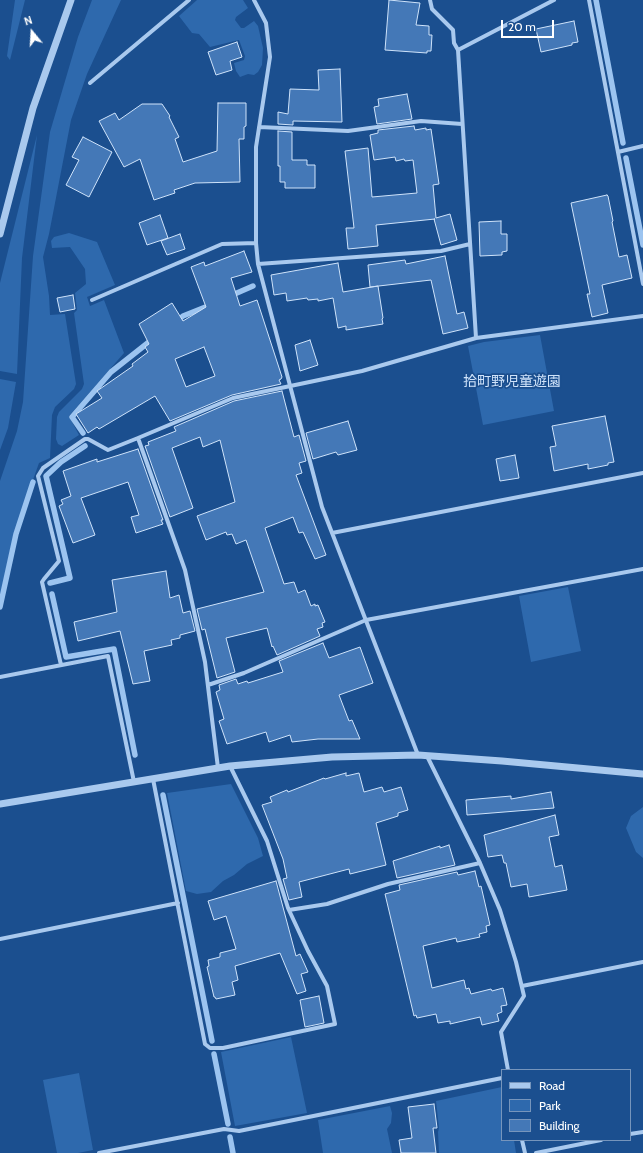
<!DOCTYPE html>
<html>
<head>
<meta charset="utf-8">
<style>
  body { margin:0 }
  #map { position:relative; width:643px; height:1153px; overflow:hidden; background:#1b4f8f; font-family:Cabin,sans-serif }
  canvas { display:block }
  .legend { position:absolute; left:501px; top:1069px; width:130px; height:72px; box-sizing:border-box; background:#1b4f8f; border:1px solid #7695bc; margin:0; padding:5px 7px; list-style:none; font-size:12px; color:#fff }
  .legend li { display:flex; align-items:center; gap:8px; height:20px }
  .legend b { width:20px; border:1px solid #7695bc }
  .north { position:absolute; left:12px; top:12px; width:40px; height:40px; -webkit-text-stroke:3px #1b4f8f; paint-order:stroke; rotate:342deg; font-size:11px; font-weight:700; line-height:16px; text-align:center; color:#fff }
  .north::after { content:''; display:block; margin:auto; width:14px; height:18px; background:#fff; clip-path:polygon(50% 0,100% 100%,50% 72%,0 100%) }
  .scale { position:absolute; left:501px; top:20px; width:53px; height:18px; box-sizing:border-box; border:2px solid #fff; border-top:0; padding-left:5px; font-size:12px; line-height:14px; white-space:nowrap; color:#fff; -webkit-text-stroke:3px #1b4f8f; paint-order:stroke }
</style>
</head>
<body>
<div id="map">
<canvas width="643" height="1153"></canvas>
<ul class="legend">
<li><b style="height:5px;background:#a9c9ee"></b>Road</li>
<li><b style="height:11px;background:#2e69ad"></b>Park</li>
<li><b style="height:11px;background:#4478b7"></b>Building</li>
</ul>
<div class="north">N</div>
<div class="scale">20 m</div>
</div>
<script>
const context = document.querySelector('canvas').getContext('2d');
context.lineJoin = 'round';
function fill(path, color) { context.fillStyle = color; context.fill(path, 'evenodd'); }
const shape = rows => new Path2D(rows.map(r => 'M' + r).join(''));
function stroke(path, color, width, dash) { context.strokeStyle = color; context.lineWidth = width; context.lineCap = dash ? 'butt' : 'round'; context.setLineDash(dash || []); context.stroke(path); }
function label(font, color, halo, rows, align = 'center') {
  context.font = font + ' Cabin,"Noto Sans JP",sans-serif'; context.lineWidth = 3.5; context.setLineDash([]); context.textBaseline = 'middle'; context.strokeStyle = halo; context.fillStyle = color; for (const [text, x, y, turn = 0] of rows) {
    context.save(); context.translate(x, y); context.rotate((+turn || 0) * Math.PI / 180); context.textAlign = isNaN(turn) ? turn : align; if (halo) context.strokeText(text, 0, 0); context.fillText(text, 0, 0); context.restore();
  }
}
fill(shape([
  [15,0,25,0,10,60,7,56],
  [92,0,121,0,87,74,71,120,49,234,43,257,49,296,50,315,65,314,76,384,74,389,55,407,52,415,50,458,39,463,14,533,0,597,0,481,17,431,23,402,33,256,50,132,78,37],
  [197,0,243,0,248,8,236,17,235,20,241,28,244,28,254,21,258,26,263,48,262,65,258,72,254,75,248,74,240,77,236,71,234,63,244,60,245,56,239,40,210,47,199,34,192,33,179,16],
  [37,135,22,258,17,374,0,371,0,283],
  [69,233,97,242,115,285,87,297,90,306,104,300,124,353,69,416,79,435,62,446,58,444,56,439,57,417,59,412,82,389,84,384,74,313,77,310,75,293,86,284,85,269,70,247,52,248,51,241,54,237],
  [540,335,554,411,483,425,468,346,484,342],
  [0,379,16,382,8,428,0,450],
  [568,587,581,651,531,662,519,596],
  [231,784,258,838,263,856,247,864,234,875,223,881,211,892,197,894,186,891,167,793],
  [643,807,643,858,636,852,626,828,631,816],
  [291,1037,307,1113,235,1126,221,1052],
  [79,1073,93,1150,78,1153,57,1153,43,1080],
  [502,1087,502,1140,514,1140,516,1153,439,1153,438,1132,439,1128,436,1101],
  [390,1106,392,1113,391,1123,387,1129,392,1153,323,1153,318,1120]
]), '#2e69ad');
stroke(shape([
  [596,0,623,143],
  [626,158,643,245],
  [230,296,253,286],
  [176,322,183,316,213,304],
  [83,433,72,417,111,372,154,338],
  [50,583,70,578,46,476,61,462,85,446],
  [52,594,66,657,114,649,135,755],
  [0,607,16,534,33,482],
  [163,795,212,1041],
  [214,1054,228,1124],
  [230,1137,233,1153]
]), '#9cc4f0', 5.5);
const building = shape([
  [389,0,420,3,416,25,429,26,429,35,432,35,431,51,427,51,427,53,385,50,389,0],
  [574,21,578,42,572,43,572,45,541,52,536,29,574,21],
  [237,42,242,57,230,61,232,70,216,75,208,52,237,42],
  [340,69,342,122,293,121,293,125,278,124,278,112,288,114,290,89,319,90,318,70,340,69],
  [407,94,412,119,377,124,374,107,379,106,378,99,407,94],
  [218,103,246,103,246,126,244,127,244,139,239,139,240,182,195,183,174,190,175,193,154,200,140,159,124,167,99,121,115,113,119,120,142,104,162,104,170,116,169,117,179,137,175,139,183,162,217,151,218,103],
  [414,126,415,130,426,128,426,130,431,129,439,184,433,185,436,218,450,214,457,240,441,245,434,219,435,219,376,225,378,246,348,249,346,228,354,228,345,151,368,148,372,197,417,193,413,160,405,161,404,159,396,161,395,157,374,160,370,135,378,133,378,130,414,126],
  [278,131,292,132,292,160,307,160,307,165,315,165,315,188,285,188,285,182,280,182,280,166,278,166,278,131],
  [83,137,112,152,89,197,66,185,79,160,72,157,83,137],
  [607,195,608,196,613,221,612,222,619,257,627,255,632,278,602,285,608,313,592,317,587,294,590,294,571,203,607,195],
  [160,215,168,238,147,245,139,223,160,215],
  [501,221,501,234,507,234,507,251,502,252,502,255,480,256,479,222,501,221],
  [180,234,185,249,167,255,161,241,180,234],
  [244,251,252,272,231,278,240,306,257,300,282,377,281,379,279,380,281,384,232,395,170,421,155,396,99,429,97,427,88,433,76,414,102,398,97,391,133,366,132,364,148,352,145,347,149,344,139,324,172,303,183,321,206,307,191,267,204,262,205,266,244,251],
  [204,347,215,376,186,387,175,359,204,347],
  [445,256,457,314,464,312,468,328,443,334,431,280,370,287,368,265,405,260,406,264,445,256],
  [338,263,343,292,378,286,383,318,382,319,383,324,346,330,346,326,338,328,333,298,318,301,318,299,308,300,307,298,287,301,286,293,274,295,271,275,338,263],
  [73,295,75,309,60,312,57,298,73,295],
  [310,340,318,365,300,371,295,345,310,340],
  [282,391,294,437,299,435,306,461,299,463,302,473,296,475,326,555,315,559,303,532,299,533,293,517,265,528,284,584,294,582,298,593,305,590,311,606,315,604,315,606,318,605,325,622,322,623,323,627,317,629,320,636,277,655,273,646,272,647,267,628,226,638,235,672,217,678,205,629,202,630,197,609,264,592,246,540,236,544,232,534,227,535,226,532,206,540,197,516,235,502,220,440,203,447,200,437,172,448,193,508,170,517,145,446,149,445,148,442,176,431,174,427,234,401,282,391],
  [605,416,614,462,608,463,608,465,588,469,588,464,554,471,550,447,556,446,552,426,605,416],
  [348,421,357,450,338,455,336,452,313,459,306,433,348,421],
  [138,449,163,520,161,520,163,524,136,533,131,517,139,515,128,482,81,498,95,535,73,543,59,506,63,504,61,500,71,496,63,471,97,459,97,462,138,449],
  [515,455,519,478,500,481,496,459,515,455],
  [166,571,170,598,179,595,183,613,190,611,195,631,180,635,180,638,171,640,172,645,144,651,150,681,133,684,120,631,78,641,74,622,117,612,112,580,166,571],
  [323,643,329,658,360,647,373,683,339,695,349,721,352,720,360,739,318,739,292,742,290,735,269,742,266,732,227,744,219,721,224,719,216,692,220,690,219,685,236,679,238,684,247,681,248,683,283,672,279,661,323,643],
  [346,773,346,776,359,773,364,792,382,787,384,792,401,787,408,810,398,813,398,816,376,823,386,865,350,874,349,869,299,882,302,897,289,900,283,879,287,878,283,859,262,805,272,802,270,797,287,790,288,792,324,778,325,779,346,773],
  [551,792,554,808,467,815,466,800,511,796,511,799,551,792],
  [555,815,559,835,549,837,555,867,562,865,567,890,529,897,527,884,511,887,506,863,504,863,502,855,488,857,484,835,555,815],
  [449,845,455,865,397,878,393,861,440,846,440,848,449,845],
  [475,871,479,887,481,886,490,925,486,926,487,932,479,934,480,937,457,942,456,938,423,946,432,988,464,980,466,989,469,988,471,994,491,989,492,991,503,988,507,1005,501,1006,502,1012,497,1014,499,1021,482,1025,480,1017,450,1024,450,1021,438,1023,436,1014,417,1018,416,1015,414,1016,385,894,400,890,399,885,457,872,458,875,475,871],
  [276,881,296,956,300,954,308,972,301,974,306,991,297,994,280,953,235,966,238,980,232,982,235,995,216,999,215,997,214,997,207,967,209,966,208,960,220,957,220,953,236,949,226,916,214,920,208,901,276,881],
  [319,996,324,1023,305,1027,300,1000,319,996],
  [434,1104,437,1128,433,1128,436,1153,401,1153,399,1140,412,1138,408,1107,434,1104]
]);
fill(building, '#4478b7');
stroke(building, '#cfe3fa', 1);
stroke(shape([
  [254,0,266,23,270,57,256,147,256,243,258,264,322,507,418,755],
  [430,0,432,9,453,30,454,43,458,50],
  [589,0,643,284],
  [90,83,189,0],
  [259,127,348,131,421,121,462,124],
  [618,152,643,146],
  [258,264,441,251,470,244],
  [92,300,222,244,256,243],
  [476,338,458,50,554,0],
  [332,533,643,473],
  [61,665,42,582,44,579,59,561,38,476,43,468,85,439,88,439,108,450,138,438],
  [0,677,108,656,134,782],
  [208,685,244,673,366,620,643,569],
  [427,756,480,863,500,910,516,962,524,996,501,1032,508,1070],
  [218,768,205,662,185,570,138,438,233,398,362,371,476,338,643,316],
  [153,779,205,1044,210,1048,223,1048,335,1024,327,986,308,951,288,908,267,841,230,766],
  [289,910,327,904,388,884,480,863],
  [0,939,178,903],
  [522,986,643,962],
  [630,1134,643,1132],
  [522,1140,525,1153],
  [99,1153,224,1129,239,1131,502,1078],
  [536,1153,601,1140]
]), '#a9c9ee', 4);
stroke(shape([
  [0,234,33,108,71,0],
  [0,804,230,766,332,757,418,755,502,761,643,774]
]), '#a9c9ee', 7);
label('14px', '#cfe3fa', '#1b4f8f', [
  ["拾町野児童遊園",512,382]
]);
</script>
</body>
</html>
